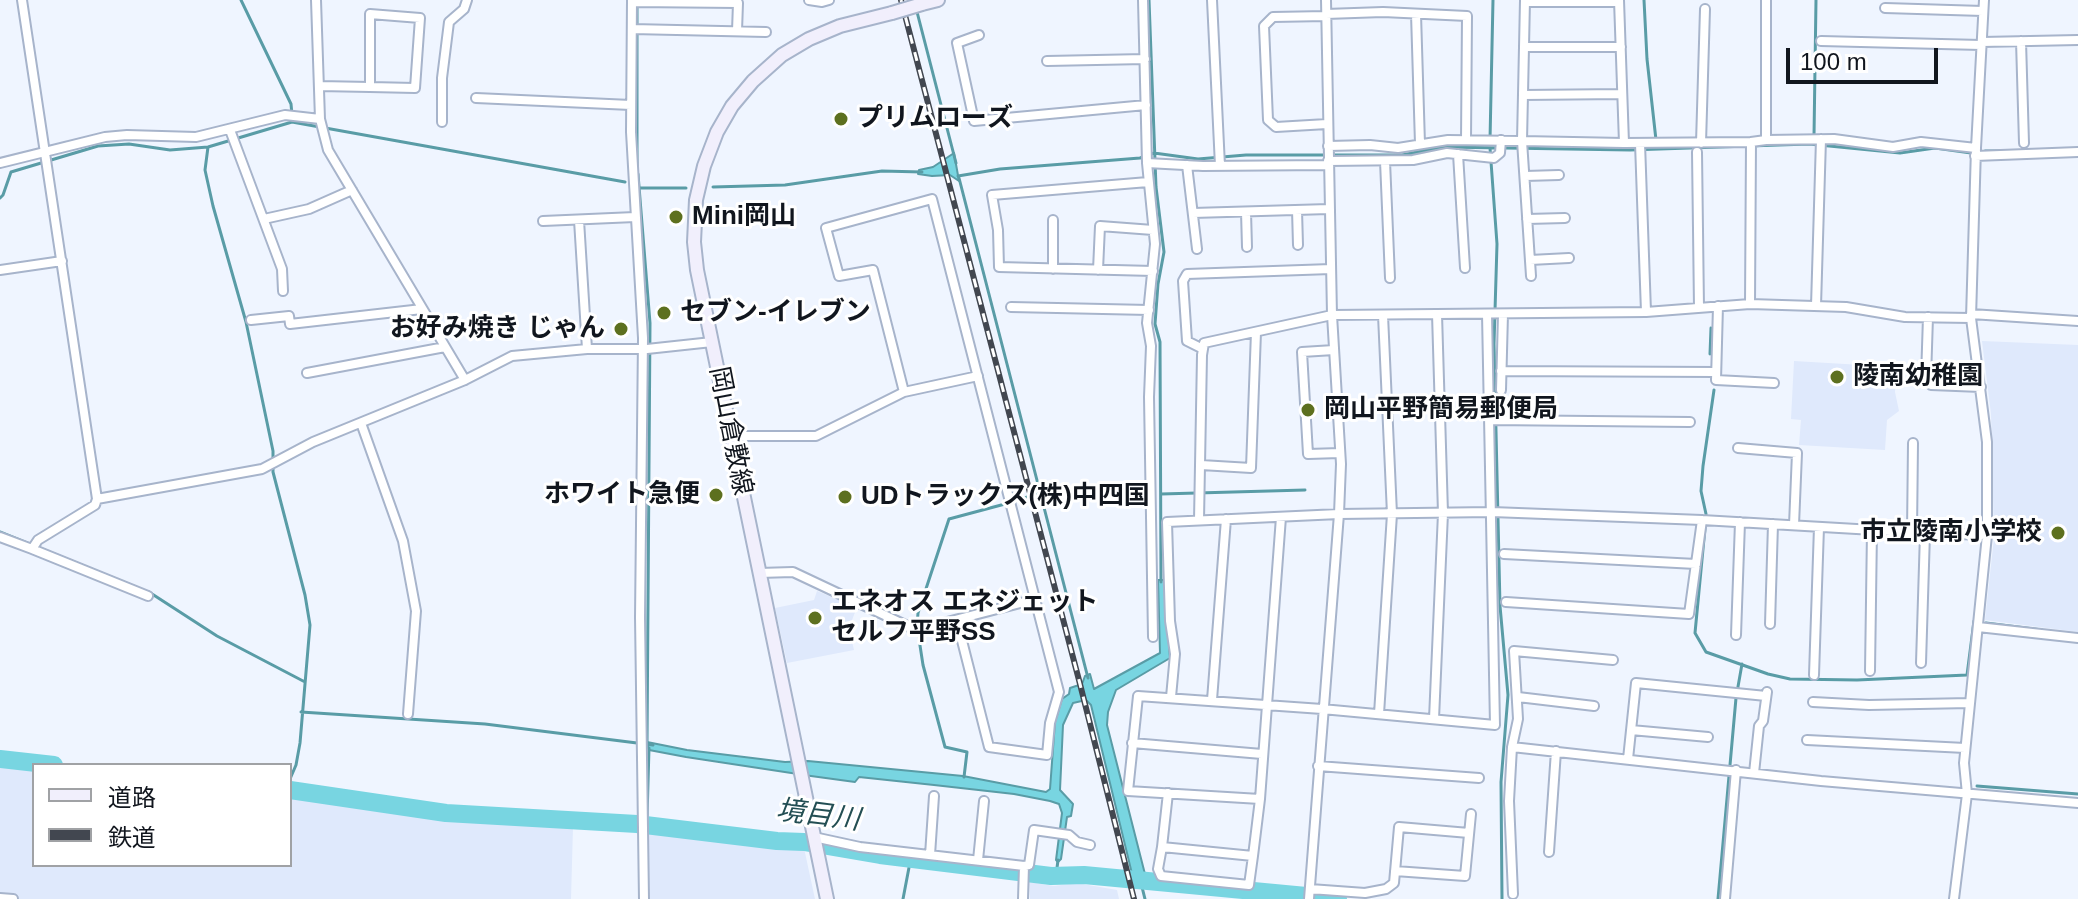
<!DOCTYPE html>
<html>
<head>
<meta charset="utf-8">
<style>
  body { margin:0 }
  #map { position:relative; width:2078px; height:899px; overflow:hidden; background:#eff5ff; font-family:Arial,"Noto Sans JP",sans-serif }
  canvas { display:block }
  .legend { position:absolute; left:32px; top:763px; width:260px; height:104px; box-sizing:border-box; background:#fff; border:2px solid #a0a2a5; margin:0; padding:10px 14px; list-style:none; font-size:24px; color:#11161e }
  .legend li { display:flex; align-items:center; gap:16px; height:40px }
  .legend b { width:40px; border:2px solid #a0a2a5 }
  .scale { position:absolute; left:1786px; top:48px; width:152px; height:36px; box-sizing:border-box; border:4px solid #11161e; border-top:0; padding-left:10px; font-size:24px; line-height:28px; white-space:nowrap; color:#11161e; -webkit-text-stroke:6px #fff; paint-order:stroke }
</style>
</head>
<body>
<div id="map">
<canvas width="2078" height="899"></canvas>
<ul class="legend">
<li><b style="height:10px;background:#f1effc"></b>道路</li>
<li><b style="height:10px;background:#424750"></b>鉄道</li>
</ul>
<div class="scale">100 m</div>
</div>
<script>
const context = document.querySelector('canvas').getContext('2d');
context.lineJoin = 'round';
function fill(path, color) { context.fillStyle = color; context.fill(path, 'evenodd'); }
const shape = rows => new Path2D(rows.map(r => 'M' + r).join(''));
function stroke(path, color, width, dash) { context.strokeStyle = color; context.lineWidth = width; context.lineCap = dash ? 'butt' : 'round'; context.setLineDash(dash || []); context.stroke(path); }
function label(font, color, halo, rows, align = 'center') {
  context.font = font + ' Arial,"Noto Sans JP",sans-serif'; context.lineWidth = 6; context.setLineDash([]); context.textBaseline = 'middle'; context.strokeStyle = halo; context.fillStyle = color; for (const [text, x, y, turn = 0] of rows) {
    context.save(); context.translate(x, y); context.rotate((+turn || 0) * Math.PI / 180); context.textAlign = isNaN(turn) ? turn : align; if (halo) context.strokeText(text, 0, 0); context.fillText(text, 0, 0); context.restore();
  }
}
fill(shape([
  [1982,341,2078,345,2078,632,1985,620,1994,538,1991,414],
  [1794,361,1896,367,1895,392,1899,411,1887,420,1885,450,1799,445,1801,420,1791,419],
  [817,591,857,607,849,628,854,650,787,663,775,608,814,600],
  [0,764,34,768,34,865,290,865,290,795,378,809,573,827,571,899,0,899],
  [648,830,804,848,815,899,649,899],
  [1029,882,1054,886,1077,883,1117,890,1119,899,1030,899]
]), '#dfe9fc');
const water = shape([
  [954,153,959,181,950,175,932,176,918,174,919,170,933,167,954,153],
  [1158,580,1164,580,1170,658,1116,690,1108,712,1107,725,1147,882,1134,882,1091,705,1086,700,1073,703,1063,725,1060,790,1073,804,1071,816,1067,817,1061,859,1058,862,1056,860,1062,813,1059,804,1050,801,1014,794,934,785,859,777,855,782,811,776,686,757,649,750,647,744,647,742,687,750,785,762,808,761,963,776,1046,792,1050,789,1055,722,1062,699,1069,694,1070,688,1082,684,1085,676,1090,674,1094,689,1160,653,1158,580]
]);
fill(water, '#78d5e1');
stroke(water, '#599ca6', 2);
stroke(shape([
  [241,0,291,104,292,115],
  [1149,0,1156,187,1164,252,1158,284,1155,324,1160,342,1161,582],
  [1644,0,1647,59,1656,140],
  [637,4,637,175],
  [916,8,956,163],
  [1814,136,1816,0],
  [1490,140,1493,0],
  [208,147,205,170,213,206,246,322,273,451,273,472,305,595,310,625,300,743,296,765,290,779],
  [1490,148,1497,244,1494,344,1500,606,1508,695,1501,782,1502,899],
  [1985,151,2002,151],
  [638,174,650,323,647,744],
  [958,176,1000,169,1140,158,1154,153,1198,159,1246,155,1402,155,1443,147,1630,150,1809,144,1900,153,1935,148,1971,153],
  [959,178,1088,678],
  [713,187,785,185,882,171,922,172],
  [639,188,686,188],
  [0,198,3,195,11,172,98,146,129,144,170,150,208,147,292,122,625,182],
  [1710,354,1711,328],
  [1161,494,1305,490],
  [1015,501,1040,493],
  [1706,514,1701,491,1703,466,1714,390],
  [1705,528,1695,633,1706,652,1768,674,1790,679,1857,680,1967,675,1974,621],
  [0,532,138,588],
  [149,592,217,636,305,682],
  [1986,623,2042,630],
  [301,712,485,724,653,745],
  [964,777,967,752,945,747,923,665,917,626,918,613,949,519,1005,504],
  [1977,786,2078,794],
  [647,817,649,748],
  [1056,876,1058,860],
  [1140,879,1145,899],
  [903,899,911,857],
  [1718,899,1736,698,1742,664]
]), '#599ca6', 3);
stroke(shape([
  [0,759,54,765],
  [290,790,446,813,637,824,777,841,804,842,880,855,1051,876,1084,875,1338,899]
]), '#78d5e1', 18);
const minor = shape([
  [22,0,97,499],
  [316,0,320,119,328,150,465,380],
  [632,0,631,132,643,338,640,617,644,899],
  [809,0,822,2,829,0],
  [1143,0,1147,163,1155,244,1147,323,1151,346,1149,397,1153,637],
  [1212,0,1220,166],
  [1525,0,1522,141,1624,143,1619,0],
  [632,2,738,3,737,31],
  [1525,2,1619,2],
  [1885,8,1983,11],
  [1326,14,1383,12,1467,16,1466,140],
  [1416,14,1420,144],
  [1326,16,1273,17,1264,26,1268,120,1276,127,1327,124],
  [632,29,766,32],
  [979,35,957,43,974,121,1146,105],
  [1821,41,1981,45],
  [2021,41,2024,143],
  [1982,42,2078,40],
  [1524,47,1621,47],
  [1047,61,1145,59],
  [319,86,370,87,415,88,420,18,370,14,370,87],
  [1523,95,1622,94],
  [476,98,631,105],
  [442,122,442,78,449,22,464,9,467,0],
  [230,130,282,269,283,291],
  [1766,140,1834,139,1893,147,1921,142,1976,148],
  [1624,143,1751,142],
  [1640,143,1646,312],
  [1701,143,1705,9],
  [1328,146,1370,145,1398,148,1448,140,1522,141,1531,276],
  [1697,152,1699,308],
  [1458,154,1465,268],
  [1975,156,2078,152],
  [1328,161,1413,160,1447,153,1494,158,1500,153,1501,140],
  [1385,161,1390,278],
  [0,163,105,137,127,135,196,137,285,115,320,119],
  [1147,163,1203,166,1328,165],
  [1187,165,1197,249],
  [1525,176,1559,175],
  [1148,182,992,195,998,230,999,267,1153,271],
  [1297,210,1298,245],
  [1246,212,1247,247],
  [1193,213,1329,209],
  [264,219,309,209,352,190],
  [1527,219,1565,218],
  [579,220,587,349],
  [543,221,635,217],
  [1530,260,1569,258],
  [1053,269,1053,220],
  [0,270,62,261],
  [1098,270,1100,226,1153,230],
  [1750,304,1751,142,1766,140,1766,0],
  [1718,306,1716,380,1774,383],
  [1816,306,1821,139],
  [1011,307,1149,310],
  [1971,314,2078,321],
  [1928,317,1926,378,1931,385,1981,387],
  [251,320,289,316,290,324,422,309],
  [1203,349,1187,341,1183,281,1187,274,1331,269],
  [1334,350,1302,352,1308,454,1340,453],
  [1501,371,1716,372],
  [307,373,445,347],
  [1501,390,1503,314],
  [904,392,873,270,839,276,826,228,932,199,1059,692,1050,723,1047,755,989,747,957,621],
  [1490,420,1690,422],
  [361,423,403,541,416,611,408,714],
  [731,436,816,436,904,392,978,376],
  [1738,448,1797,453,1794,525],
  [1201,465,1251,468,1256,332],
  [1199,520,1202,355,1204,343,1332,315,1646,312,1750,304,1846,307,1905,317,1971,318],
  [1912,532,1913,443],
  [0,537,32,549,38,540,95,505,97,499,262,469,313,442,465,380,512,356,587,349,647,349,712,342],
  [32,549,148,596],
  [1504,554,1696,564],
  [759,573,793,572,916,630,1036,599],
  [1506,602,1689,614,1702,520],
  [1770,624,1773,524],
  [1978,627,2078,638],
  [1736,635,1740,522],
  [1921,663,1925,533],
  [1870,671,1872,530],
  [1814,675,1819,527],
  [1171,697,1175,654,1170,621,1167,522,1339,514,1492,512,1702,520,1925,533,1987,535],
  [1518,697,1594,706],
  [1212,700,1226,519],
  [1813,702,1869,705,1970,703],
  [1379,714,1392,514,1383,315],
  [1434,719,1443,513,1437,314],
  [1631,730,1708,737],
  [1807,740,1965,748],
  [1132,743,1262,754],
  [1512,747,1821,781,2078,803],
  [1628,759,1636,683,1766,696],
  [1318,766,1479,778],
  [1754,773,1759,726,1763,721,1767,692],
  [1168,793,1162,847,1253,856,1260,799,1281,517],
  [1260,799,1128,791,1138,696,1322,709,1495,725,1487,314],
  [814,837,860,847,1024,866,1023,899],
  [1162,847,1158,869,1161,876,1249,885,1253,856],
  [1549,852,1556,751],
  [930,855,934,796],
  [978,860,984,801],
  [1024,866,1029,865,1034,830,1069,835,1077,842,1090,845],
  [1395,871,1465,876,1471,814],
  [1310,889,1365,893,1386,889,1394,883,1399,827,1469,833],
  [1513,894,1509,801,1512,747,1518,719,1514,651,1613,660],
  [0,898,13,899],
  [1309,899,1339,514,1341,464,1332,315,1326,0],
  [1725,899,1736,770],
  [1954,899,1967,794,1964,763,1987,535,1987,442,1971,318,1976,148,1984,0]
]);
const secondary = shape([
  [922,4,938,0],
  [827,899,697,270,694,242,696,200,704,166,717,132,732,106,753,81,782,55,809,39,840,26,892,13]
]);
stroke(minor, '#a7b4cb', 12);
stroke(secondary, '#a7b4cb', 16);
stroke(minor, '#fff', 8);
stroke(secondary, '#f1effc', 12);
const rail = shape([
  [901,0,1080,684,1134,899]
]);
stroke(rail, '#424750', 6);
stroke(rail, '#fff', 3, [9]);
const secondaryBridge = shape([
  [892,13,922,4]
]);
stroke(secondaryBridge, '#a7b4cb', 16, []);
stroke(secondaryBridge, '#f1effc', 12);
for (const [x, y, r, color] of [
  [841,119,8,"#5d701f"],
  [676,217,8,"#5d701f"],
  [664,313,8,"#5d701f"],
  [621,329,8,"#5d701f"],
  [1837,377,8,"#5d701f"],
  [1308,410,8,"#5d701f"],
  [716,495,8,"#5d701f"],
  [845,497,8,"#5d701f"],
  [2058,533,8,"#5d701f"],
  [815,618,8,"#5d701f"]
]) { const dot = new Path2D(); dot.arc(x, y, r, 0, 2 * Math.PI); context.fillStyle = color; context.fill(dot); stroke(dot, '#fff', 3); }
label('bold 26px', '#11161e', '#fff', [
  ["プリムローズ",857,119],
  ["Mini岡山",692,217],
  ["セブン-イレブン",680,313],
  ["お好み焼き じゃん",605,329,"right"],
  ["陵南幼稚園",1853,377],
  ["岡山平野簡易郵便局",1324,410],
  ["ホワイト急便",700,495,"right"],
  ["UDトラックス(株)中四国",861,497],
  ["市立陵南小学校",2042,533,"right"],
  ["エネオス エネジェット",831,603],
  ["セルフ平野SS",831,633]
], 'left');
label('26px', '#11161e', '#fff', [
  ["岡山倉敷線",730,431,79]
]);
label('italic 28px', '#234e53', '#fff', [
  ["境目川",818,816,7]
]);
</script>
</body>
</html>
